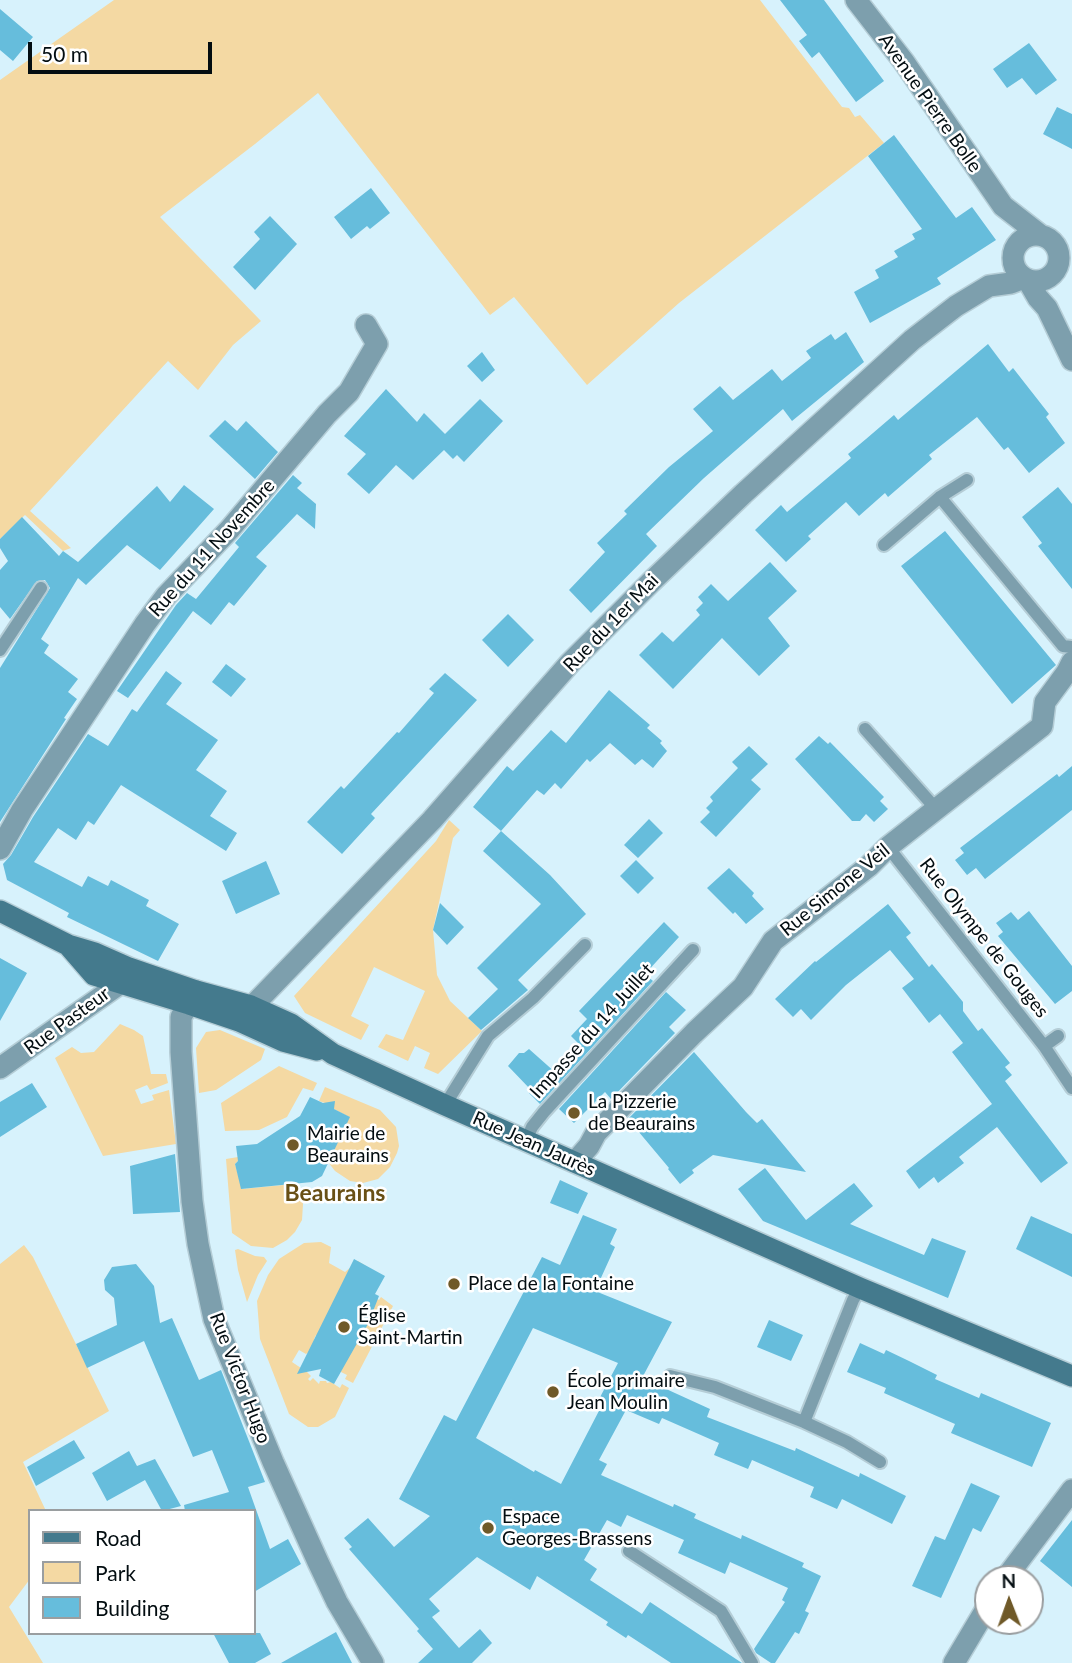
<!DOCTYPE html>
<html>
<head>
<meta charset="utf-8">
<style>
  body { margin:0 }
  #map { position:relative; width:1072px; height:1663px; overflow:hidden; background:#d7f2fc; font-family:Lato,sans-serif }
  canvas { display:block }
  .legend { position:absolute; left:28px; top:1509px; width:228px; height:126px; box-sizing:border-box; background:#fff; border:2px solid #9a9ea0; margin:0; padding:9px 12px; list-style:none; font-size:21px; color:#030d11 }
  .legend li { display:flex; align-items:center; gap:14px; height:35px }
  .legend b { width:35px; border:2px solid #9a9ea0 }
  .north { position:absolute; left:974px; top:1565px; width:70px; height:70px; box-sizing:border-box; background:#fff; border:2px solid #9a9ea0; border-radius:50%; rotate:359deg; font-size:19px; font-weight:700; line-height:28px; text-align:center; color:#030d11 }
  .north::after { content:''; display:block; margin:auto; width:24px; height:32px; background:#6f5928; clip-path:polygon(50% 0,100% 100%,50% 72%,0 100%) }
  .scale { position:absolute; left:28px; top:42px; width:184px; height:32px; box-sizing:border-box; border:4px solid #030d11; border-top:0; padding-left:9px; font-size:21px; line-height:24px; white-space:nowrap; color:#030d11; -webkit-text-stroke:5px #fff; paint-order:stroke }
</style>
</head>
<body>
<div id="map">
<canvas width="1072" height="1663"></canvas>
<ul class="legend">
<li><b style="height:9px;background:#447a8d"></b>Road</li>
<li><b style="height:19px;background:#f4d9a3"></b>Park</li>
<li><b style="height:19px;background:#66bddc"></b>Building</li>
</ul>
<div class="north">N</div>
<div class="scale">50 m</div>
</div>
<script>
const context = document.querySelector('canvas').getContext('2d');
context.lineJoin = 'round';
function fill(path, color) { context.fillStyle = color; context.fill(path, 'evenodd'); }
const shape = rows => new Path2D(rows.map(r => 'M' + r).join(''));
function stroke(path, color, width, dash) { context.strokeStyle = color; context.lineWidth = width; context.lineCap = dash ? 'butt' : 'round'; context.setLineDash(dash || []); context.stroke(path); }
function label(font, color, halo, rows, align = 'center') {
  context.font = font + ' Lato,sans-serif'; context.lineWidth = 5; context.setLineDash([]); context.textBaseline = 'middle'; context.strokeStyle = halo; context.fillStyle = color; for (const [text, x, y, turn = 0] of rows) {
    context.save(); context.translate(x, y); context.rotate((+turn || 0) * Math.PI / 180); context.textAlign = isNaN(turn) ? turn : align; if (halo) context.strokeText(text, 0, 0); context.fillText(text, 0, 0); context.restore();
  }
}
fill(shape([
  [114,0,760,0,842,107,849,108,855,117,860,115,884,143,679,303,587,385,514,297,490,315,318,93,255,144,160,217,261,321,233,345,198,390,168,361,30,511,71,548,63,551,25,515,0,539,0,80],
  [449,820,460,830,453,838,433,930,437,975,450,1001,482,1031,438,1074,424,1068,430,1053,415,1046,408,1061,378,1047,386,1034,403,1040,425,991,374,967,351,1016,369,1025,361,1040,305,1013,294,996,436,841],
  [120,1024,134,1030,143,1036,151,1074,166,1074,168,1083,150,1090,147,1085,135,1090,141,1104,154,1100,152,1095,169,1090,176,1144,103,1156,55,1058,72,1047,81,1053,94,1052],
  [220,1030,265,1049,261,1060,216,1090,199,1093,196,1048,206,1032],
  [279,1066,317,1083,313,1091,303,1088,287,1117,259,1130,225,1131,221,1103],
  [325,1087,380,1110,396,1127,399,1146,397,1153,390,1167,378,1179,363,1183,350,1181,335,1171,328,1162,349,1117,334,1109,334,1106,319,1101],
  [238,1157,238,1161,235,1164,242,1189,294,1184,299,1190,303,1204,302,1220,295,1232,287,1240,273,1248,251,1246,232,1233,226,1159],
  [321,1242,331,1247,329,1263,345,1272,358,1261,366,1266,323,1322,324,1326,318,1336,316,1335,314,1339,316,1341,310,1351,306,1354,299,1350,292,1362,307,1372,311,1376,308,1379,310,1381,313,1378,319,1384,320,1381,326,1381,327,1383,331,1382,340,1388,342,1384,349,1388,335,1417,318,1427,308,1427,289,1414,260,1339,257,1301,268,1275,279,1259,304,1243],
  [24,1245,33,1257,109,1411,23,1462,46,1511,30,1511,30,1579,9,1607,43,1663,0,1663,0,1264],
  [238,1249,255,1256,264,1257,267,1261,258,1275,247,1302,238,1270,235,1250],
  [381,1297,393,1306,353,1383,345,1379,347,1375,341,1372,341,1368,377,1299,379,1300]
]), '#f4d9a3');
fill(shape([
  [780,0,824,0,884,81,856,102,819,52,812,58,799,41,807,35],
  [0,9,33,37,13,61,0,50],
  [1029,43,1057,80,1036,95,1022,78,1007,88,993,69],
  [1057,107,1072,114,1072,149,1043,134],
  [894,135,956,218,972,207,996,240,937,278,941,284,870,323,854,292,879,278,875,270,898,257,894,251,915,239,912,234,922,229,868,156],
  [371,188,390,213,370,229,367,226,351,239,334,217],
  [270,216,297,244,255,290,233,267,260,239,254,232],
  [846,332,864,362,792,421,783,409,704,478,646,534,657,546,591,613,569,590,605,552,597,543,627,514,624,511,669,467,713,431,693,409,720,386,733,400,772,369,782,381,811,358,806,351,831,334,835,340],
  [988,344,1009,372,1013,368,1049,414,1046,417,1065,443,1029,473,1008,447,1004,450,977,417,929,455,932,459,888,497,885,493,859,516,846,502,808,536,811,539,786,562,755,530,781,505,787,512,851,458,848,454,866,439,894,415,898,420],
  [482,352,495,370,482,382,467,366],
  [386,389,417,422,424,413,445,434,480,399,503,421,464,462,457,455,453,459,444,450,413,480,396,465,369,494,347,474,366,454,344,436],
  [225,420,237,431,246,421,278,452,255,479,209,436],
  [293,475,302,483,297,488,316,504,315,529,297,514,256,557,267,566,234,606,229,602,211,625,193,611,128,698,117,691,176,605,187,593,196,599,239,547,235,543],
  [184,485,214,509,160,570,127,545,86,585,78,578,41,639,49,645,44,653,78,679,68,692,77,699,64,718,66,719,0,822,0,668,50,588,45,580,37,581,10,619,0,607,0,570,8,561,0,548,0,539,22,517,59,556,63,551,78,562,157,486,170,502],
  [1058,487,1072,504,1072,589,1038,546,1042,543,1022,517],
  [945,531,1056,665,1012,704,901,566],
  [770,562,797,591,768,618,790,646,759,676,722,638,673,689,639,655,662,632,673,642,700,615,696,610,703,603,698,597,711,584,728,601],
  [508,614,534,640,508,667,482,640],
  [226,664,246,679,231,697,212,682],
  [166,671,182,683,166,704,218,740,196,770,227,791,210,816,237,833,226,851,121,785,94,825,88,821,76,840,58,828,34,862,82,887,88,876,108,886,111,880,149,900,146,906,179,924,158,961,67,917,69,913,7,880,3,864,11,855,33,817,88,734,108,746,132,709,137,712],
  [445,673,477,700,371,814,375,818,342,854,307,822,341,786,344,789,397,732,399,733,434,693,429,689],
  [609,690,650,725,647,728,662,741,660,743,667,751,653,768,642,759,635,765,610,743,590,762,587,759,561,789,555,783,544,795,537,790,501,831,473,807,507,766,513,771,551,730,566,743],
  [819,736,828,744,830,742,884,797,880,801,888,809,874,822,866,814,860,821,852,821,795,759],
  [749,746,768,764,751,780,761,789,716,837,700,822,710,812,706,808,713,801,710,797,738,768,732,762],
  [1072,766,1072,810,985,879,976,868,967,875,955,860,964,853,960,848,1057,774,1059,777],
  [649,819,663,833,638,858,624,845],
  [501,831,550,875,586,914,518,980,528,990,481,1030,468,1018,498,989,477,968,541,904,483,851],
  [636,860,654,878,638,894,620,876],
  [266,861,280,894,236,914,222,881],
  [729,868,754,893,752,896,764,909,746,924,735,912,733,914,707,888],
  [440,903,464,927,447,945,433,930],
  [888,904,911,933,906,937,929,967,932,964,963,1002,963,1011,978,1031,982,1028,1010,1063,1005,1067,1012,1075,1005,1081,1068,1163,1041,1183,997,1127,959,1157,964,1163,938,1183,934,1177,919,1189,906,1171,992,1104,952,1052,963,1043,940,1014,929,1023,902,988,914,979,890,950,846,985,811,1020,801,1009,793,1017,775,999,815,961,816,962],
  [1029,911,1072,966,1072,991,1055,1004,998,936,1003,932,996,923,1011,912,1018,920],
  [664,922,679,937,645,974,653,981,540,1104,529,1093,531,1090,508,1066,519,1053,524,1053,529,1049,556,1073,581,1046,571,1036,587,1019,579,1011],
  [0,958,27,973,0,1021],
  [666,992,686,1010,669,1027,675,1033,611,1099,605,1092,574,1123,559,1109],
  [694,1052,746,1112,757,1123,762,1119,806,1172,713,1155,692,1170,694,1173,680,1184,668,1169,669,1168,628,1119],
  [32,1083,47,1107,0,1137,0,1102],
  [310,1097,323,1103,335,1101,334,1109,350,1117,322,1176,312,1182,241,1189,235,1164,238,1161,236,1146,257,1144,300,1116],
  [175,1154,180,1212,133,1214,130,1166],
  [765,1168,806,1220,854,1183,873,1206,850,1224,924,1255,932,1238,966,1251,948,1298,763,1221,738,1189],
  [560,1180,588,1193,578,1214,550,1203],
  [583,1215,617,1229,610,1244,615,1247,595,1291,672,1322,642,1378,710,1409,707,1417,795,1451,796,1448,859,1477,860,1473,906,1496,892,1524,842,1499,837,1509,810,1497,814,1487,752,1460,748,1469,714,1455,719,1443,662,1418,659,1424,626,1410,599,1460,607,1464,601,1475,673,1507,674,1504,696,1514,694,1518,741,1539,742,1535,804,1563,802,1567,821,1576,805,1611,809,1613,799,1634,795,1632,775,1663,771,1663,756,1653,754,1649,785,1602,782,1600,788,1588,730,1562,725,1574,678,1553,684,1540,627,1515,621,1527,607,1520,584,1560,597,1569,590,1580,642,1614,650,1602,742,1663,671,1663,628,1635,626,1638,606,1625,608,1622,537,1576,530,1590,477,1557,429,1599,440,1611,432,1617,459,1648,480,1629,492,1643,472,1663,418,1663,433,1649,417,1631,421,1627,419,1629,349,1549,352,1547,344,1538,368,1518,394,1547,430,1516,399,1499,444,1415,456,1421,542,1257,560,1265],
  [533,1328,618,1363,597,1403,602,1405,561,1484,535,1470,534,1472,476,1438],
  [1031,1216,1072,1234,1072,1277,1016,1249],
  [354,1259,385,1276,375,1294,379,1296,368,1324,334,1384,319,1376,321,1369,297,1374],
  [136,1264,154,1286,160,1323,172,1318,199,1380,221,1370,265,1482,248,1487,270,1549,288,1539,301,1564,254,1592,254,1511,185,1511,184,1505,229,1492,212,1450,193,1457,144,1341,87,1368,76,1344,117,1325,114,1298,105,1290,104,1280,112,1267],
  [769,1320,803,1335,791,1361,757,1347],
  [860,1343,884,1354,886,1350,909,1361,937,1375,935,1379,979,1398,981,1393,1051,1423,1032,1467,951,1433,955,1424,884,1393,886,1388,847,1372],
  [74,1440,85,1458,36,1486,27,1467],
  [129,1451,137,1466,155,1459,181,1506,162,1511,145,1480,107,1501,92,1473],
  [971,1483,1000,1496,981,1532,973,1528,941,1598,912,1586,935,1536,945,1540],
  [1072,1520,1072,1587,1040,1561],
  [336,1632,352,1663,281,1663],
  [213,1633,260,1633,271,1654,255,1663,229,1663]
]), '#66bddc');
const lane = shape([
  [940,497,1063,646,1072,647],
  [884,545,940,497,967,480],
  [0,650,41,588],
  [865,729,937,810],
  [888,847,1044,1046,1072,1088],
  [1044,1046,1058,1036],
  [445,1105,488,1036,533,998,585,945],
  [526,1141,532,1127,544,1112,693,950],
  [670,1376,715,1387,804,1422,847,1442,880,1462],
  [804,1422,853,1300,860,1288],
  [629,1551,721,1611,752,1663]
]);
const street = shape([
  [856,0,904,62,1003,206,1039,234],
  '1013 258a23 23 0 1 1 46 0a23 23 0 1 1-46 0Z',
  [1027,279,1038,298,1047,308,1072,360],
  [0,849,22,810,145,624,166,596,230,529,327,414,349,392,377,344,366,325],
  [196,991,181,1017,181,1052,192,1201,198,1244,214,1319,273,1462,318,1562,337,1602,373,1663],
  [240,1019,432,820,570,663,651,582,743,494,912,340,956,306,989,286,1011,283,1024,278],
  [0,1068,121,983,128,970],
  [575,1162,589,1146,596,1133,694,1033,743,987,773,941,869,866,888,847,1042,726,1045,702,1067,672,1072,662],
  [1005,1579,1072,1490],
  [954,1663,988,1606]
]);
const secondary = shape([
  [0,911,68,945,95,953,129,968,196,991,251,1006,291,1024,333,1054,445,1105,860,1288,1072,1376],
  [68,945,94,975,189,1004,239,1021,283,1041,317,1050]
]);
stroke(lane, '#b5cdd6', 16);
stroke(street, '#b5cdd6', 24);
stroke(secondary, '#b5cdd6', 24);
stroke(lane, '#7d9fad', 12);
stroke(street, '#7d9fad', 21);
stroke(secondary, '#447a8d', 21);
for (const [x, y, r, color] of [
  [574,1113,7,"#6f5928"],
  [293,1145,7,"#6f5928"],
  [454,1284,7,"#6f5928"],
  [344,1327,7,"#6f5928"],
  [553,1392,7,"#6f5928"],
  [488,1528,7,"#6f5928"]
]) { const dot = new Path2D(); dot.arc(x, y, r, 0, 2 * Math.PI); context.fillStyle = color; context.fill(dot); stroke(dot, '#fff', 2.5); }
label('19px', '#030d11', '#fff', [
  ["Avenue Pierre Bolle",930,103,55],
  ["Rue du 11 Novembre",212,548,-48],
  ["Rue du 1er Mai",611,623,-46],
  ["Rue Simone Veil",835,890,-39],
  ["Rue Olympe de Gouges",984,938,52],
  ["Rue Pasteur",67,1021,-36],
  ["Impasse du 14 Juillet",592,1031,-48],
  ["Rue Jean Jaurès",534,1144,24],
  ["Rue Victor Hugo",240,1378,69]
]);
label('19px', '#030d11', '#fff', [
  ["La Pizzerie",588,1102],
  ["de Beaurains",588,1124],
  ["Mairie de",307,1134],
  ["Beaurains",307,1156],
  ["Place de la Fontaine",468,1284],
  ["Église",358,1316],
  ["Saint-Martin",358,1338],
  ["École primaire",567,1381],
  ["Jean Moulin",567,1403],
  ["Espace",502,1517],
  ["Georges-Brassens",502,1539]
], 'left');
label('bold 23px', '#695016', '#fff', [
  ["Beaurains",335,1194]
]);
</script>
</body>
</html>
